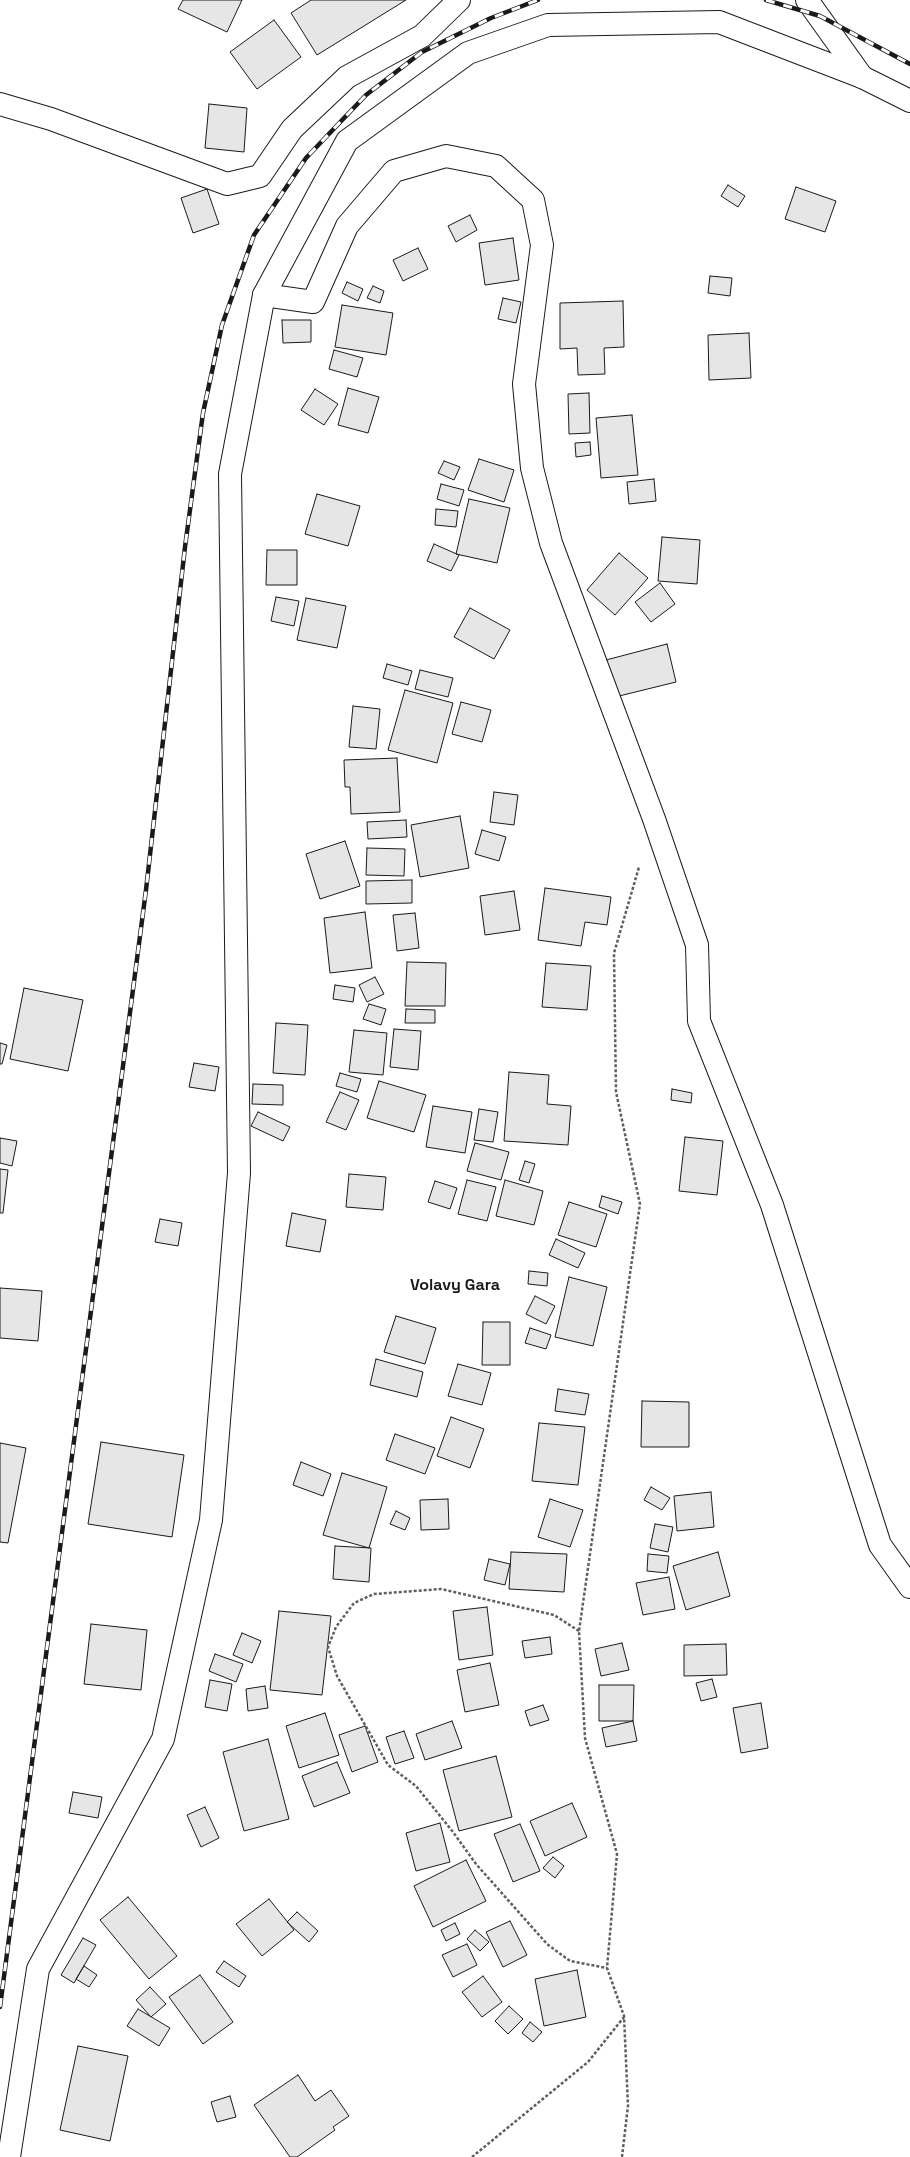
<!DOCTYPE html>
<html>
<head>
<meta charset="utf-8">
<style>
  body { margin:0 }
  canvas { display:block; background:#fff }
</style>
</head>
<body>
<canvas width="910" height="2157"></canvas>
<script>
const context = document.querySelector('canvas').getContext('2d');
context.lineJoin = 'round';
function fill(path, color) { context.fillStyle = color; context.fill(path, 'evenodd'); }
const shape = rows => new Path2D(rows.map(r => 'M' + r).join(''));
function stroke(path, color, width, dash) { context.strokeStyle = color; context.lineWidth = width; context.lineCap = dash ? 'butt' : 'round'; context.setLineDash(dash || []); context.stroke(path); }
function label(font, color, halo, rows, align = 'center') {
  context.font = font + ' "Space Grotesk",sans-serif'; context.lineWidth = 3; context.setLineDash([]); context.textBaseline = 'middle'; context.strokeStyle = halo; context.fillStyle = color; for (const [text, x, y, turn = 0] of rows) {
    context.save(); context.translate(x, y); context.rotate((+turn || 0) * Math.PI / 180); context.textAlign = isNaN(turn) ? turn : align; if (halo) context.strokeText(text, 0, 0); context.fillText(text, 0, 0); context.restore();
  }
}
const building = shape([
  [183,0,242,0,227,32,178,9,183,0],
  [311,0,406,0,317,55,291,13,311,0],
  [274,20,301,57,257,89,230,52,274,20],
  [209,104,247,108,244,152,205,148,209,104],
  [728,185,745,196,738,207,721,196,728,185],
  [796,187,836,201,825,232,785,219,796,187],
  [207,189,219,224,193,233,181,198,207,189],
  [470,215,477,230,456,242,448,226,470,215],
  [513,238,519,280,485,285,479,243,513,238],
  [418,248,428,269,403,281,393,260,418,248],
  [710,276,732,278,730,296,708,293,710,276],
  [347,282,363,289,358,301,342,293,347,282],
  [373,286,384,291,380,303,367,298,373,286],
  [503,298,521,302,516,323,498,319,503,298],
  [623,301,624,347,604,348,605,374,578,375,577,348,560,349,560,303,623,301],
  [342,305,393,313,386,355,335,347,342,305],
  [282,320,311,320,311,342,283,343,282,320],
  [749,333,751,378,709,380,708,335,749,333],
  [334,350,363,358,357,377,329,369,334,350],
  [348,388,379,397,368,433,338,425,348,388],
  [315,389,338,404,324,425,301,410,315,389],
  [589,393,590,433,569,434,568,394,589,393],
  [632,415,638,475,601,478,596,418,632,415],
  [590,442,591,455,576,457,575,443,590,442],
  [479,459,514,470,504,502,468,490,479,459],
  [444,461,460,467,454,480,438,473,444,461],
  [654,479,656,501,629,504,627,482,654,479],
  [441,484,464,490,459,506,437,499,441,484],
  [317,494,360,506,348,546,305,534,317,494],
  [469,499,510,508,497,563,456,554,469,499],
  [436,509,458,511,456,527,435,525,436,509],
  [662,537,700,540,697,584,658,581,662,537],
  [434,544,459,555,451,571,427,561,434,544],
  [267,550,297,550,297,585,266,585,267,550],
  [619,553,648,578,615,615,587,590,619,553],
  [660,583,675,604,651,622,635,602,660,583],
  [276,597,299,601,294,626,271,621,276,597],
  [306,598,346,606,337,648,297,640,306,598],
  [470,608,510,630,494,659,454,637,470,608],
  [667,644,676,682,615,697,606,660,667,644],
  [387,664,412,671,408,685,383,678,387,664],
  [420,670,453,678,448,697,415,689,420,670],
  [405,690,453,703,437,763,388,750,405,690],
  [461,702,491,710,482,742,452,734,461,702],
  [353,706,380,709,376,749,349,747,353,706],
  [397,758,400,812,351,814,350,787,345,787,344,760,397,758],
  [494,792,518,795,514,825,490,822,494,792],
  [460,816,469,868,420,877,411,825,460,816],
  [406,820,407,837,368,839,367,822,406,820],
  [482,830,506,837,499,861,475,854,482,830],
  [345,841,360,886,320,899,306,854,345,841],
  [367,848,405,849,404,876,366,875,367,848],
  [412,880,412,903,366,904,366,881,412,880],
  [545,888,611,897,607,925,585,922,581,946,538,940,545,888],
  [514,891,520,930,485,935,480,896,514,891],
  [365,912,372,968,330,973,324,918,365,912],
  [415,913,419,948,397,951,393,915,415,913],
  [407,962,446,963,445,1006,405,1006,407,962],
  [546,963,591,966,587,1010,542,1007,546,963],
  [375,977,384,994,367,1002,359,985,375,977],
  [335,985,355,988,353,1002,333,999,335,985],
  [24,988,83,1000,68,1071,10,1059,24,988],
  [369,1004,386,1009,381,1025,363,1019,369,1004],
  [406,1009,435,1010,435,1023,405,1023,406,1009],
  [276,1023,308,1025,305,1075,273,1073,276,1023],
  [394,1029,421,1031,418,1070,390,1067,394,1029],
  [354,1030,387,1033,383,1075,349,1072,354,1030],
  [0,1043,7,1045,2,1064,0,1064,0,1043],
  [194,1063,219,1067,215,1091,189,1087,194,1063],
  [509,1072,549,1075,547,1104,571,1106,568,1145,504,1141,509,1072],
  [340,1073,361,1079,357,1092,336,1086,340,1073],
  [379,1081,426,1095,414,1132,367,1118,379,1081],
  [253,1084,283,1085,283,1105,252,1104,253,1084],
  [672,1089,692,1093,691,1103,671,1100,672,1089],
  [340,1092,359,1100,346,1130,326,1122,340,1092],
  [433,1106,472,1112,465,1153,426,1147,433,1106],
  [479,1109,498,1112,493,1142,474,1140,479,1109],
  [258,1112,290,1127,283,1141,251,1126,258,1112],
  [685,1137,723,1141,717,1195,679,1191,685,1137],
  [0,1138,17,1141,12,1166,0,1163,0,1138],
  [475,1143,509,1152,501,1180,467,1171,475,1143],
  [525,1161,535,1164,529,1183,519,1180,525,1161],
  [0,1169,8,1170,3,1213,0,1213,0,1169],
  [349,1174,386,1177,383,1210,346,1207,349,1174],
  [467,1180,496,1187,487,1221,458,1214,467,1180],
  [505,1180,543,1191,534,1225,496,1216,505,1180],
  [435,1181,457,1188,450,1209,428,1202,435,1181],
  [602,1196,622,1202,618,1214,599,1207,602,1196],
  [569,1202,607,1214,596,1247,558,1235,569,1202],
  [292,1213,326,1220,320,1252,286,1246,292,1213],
  [160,1219,182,1223,178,1246,155,1242,160,1219],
  [556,1239,585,1253,578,1268,549,1255,556,1239],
  [529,1271,548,1273,547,1286,528,1284,529,1271],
  [569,1277,607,1287,593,1346,555,1337,569,1277],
  [0,1288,42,1291,38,1341,0,1338,0,1288],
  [535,1296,555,1306,546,1324,526,1314,535,1296],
  [396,1316,436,1328,425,1364,384,1352,396,1316],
  [483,1322,510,1322,510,1365,482,1365,483,1322],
  [530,1328,551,1335,546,1349,525,1343,530,1328],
  [376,1359,423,1372,417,1397,370,1385,376,1359],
  [458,1364,491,1373,482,1405,448,1396,458,1364],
  [558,1389,589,1394,585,1415,555,1411,558,1389],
  [642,1401,689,1402,689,1447,641,1447,642,1401],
  [451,1417,484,1429,470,1468,437,1456,451,1417],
  [539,1423,585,1427,578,1485,532,1481,539,1423],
  [395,1434,435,1448,425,1474,386,1460,395,1434],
  [101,1442,184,1455,172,1537,88,1524,101,1442],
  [0,1443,26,1448,8,1543,0,1542,0,1443],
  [301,1462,331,1474,323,1496,293,1485,301,1462],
  [342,1473,387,1487,369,1548,323,1535,342,1473],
  [651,1487,670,1498,662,1510,644,1500,651,1487],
  [711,1492,714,1527,677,1531,674,1496,711,1492],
  [448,1499,449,1529,421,1530,420,1500,448,1499],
  [550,1499,583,1510,570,1547,538,1537,550,1499],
  [396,1511,410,1518,405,1530,390,1524,396,1511],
  [655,1524,673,1527,668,1552,650,1548,655,1524],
  [335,1546,371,1548,369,1582,333,1579,335,1546],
  [511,1552,567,1554,564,1592,509,1589,511,1552],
  [718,1552,730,1596,686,1610,673,1566,718,1552],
  [648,1554,669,1556,667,1573,647,1571,648,1554],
  [489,1559,510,1564,505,1585,484,1580,489,1559],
  [669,1577,675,1609,643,1615,636,1583,669,1577],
  [487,1607,493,1655,459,1660,453,1611,487,1607],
  [279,1611,331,1616,322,1695,270,1690,279,1611],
  [91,1624,147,1630,141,1690,84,1684,91,1624],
  [242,1633,261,1641,252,1663,233,1655,242,1633],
  [550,1637,552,1654,525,1658,522,1641,550,1637],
  [622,1643,629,1670,601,1676,595,1649,622,1643],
  [726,1644,727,1675,684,1676,684,1645,726,1644],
  [215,1654,243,1664,236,1682,209,1671,215,1654],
  [490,1663,499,1705,465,1712,457,1670,490,1663],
  [712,1679,717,1697,701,1701,696,1683,712,1679],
  [210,1680,232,1684,227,1711,205,1707,210,1680],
  [599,1685,634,1685,633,1721,599,1721,599,1685],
  [265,1686,268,1708,248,1711,246,1689,265,1686],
  [761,1703,768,1748,741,1753,733,1708,761,1703],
  [543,1705,549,1720,530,1726,525,1711,543,1705],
  [325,1713,339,1755,299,1768,286,1726,325,1713],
  [452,1721,462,1748,425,1760,416,1734,452,1721],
  [633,1721,637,1741,606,1747,602,1728,633,1721],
  [365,1726,378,1762,352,1772,339,1735,365,1726],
  [404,1731,414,1758,395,1764,386,1737,404,1731],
  [268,1739,289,1819,244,1831,223,1752,268,1739],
  [496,1756,512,1817,459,1831,443,1770,496,1756],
  [337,1762,350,1793,314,1807,302,1776,337,1762],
  [73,1792,102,1797,98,1818,69,1813,73,1792],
  [572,1803,587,1837,545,1856,530,1821,572,1803],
  [205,1807,219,1838,201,1847,187,1815,205,1807],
  [440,1823,450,1862,416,1871,406,1833,440,1823],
  [520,1824,540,1871,513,1882,494,1834,520,1824],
  [553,1857,564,1866,555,1878,543,1868,553,1857],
  [466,1860,486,1901,433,1927,414,1886,466,1860],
  [128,1897,177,1956,149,1979,100,1920,128,1897],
  [269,1899,294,1930,262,1956,236,1924,269,1899],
  [297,1912,318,1931,309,1942,287,1922,297,1912],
  [510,1921,527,1955,503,1967,486,1932,510,1921],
  [455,1923,460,1934,446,1941,441,1930,455,1923],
  [475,1930,489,1942,480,1951,467,1939,475,1930],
  [83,1938,96,1945,74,1983,61,1975,83,1938],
  [467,1944,477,1965,453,1977,442,1955,467,1944],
  [224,1961,246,1976,239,1987,216,1972,224,1961],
  [84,1966,97,1975,89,1987,76,1979,84,1966],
  [577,1970,586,2017,544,2026,535,1979,577,1970],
  [200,1975,233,2022,203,2044,169,1997,200,1975],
  [483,1976,502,2002,482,2017,462,1992,483,1976],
  [150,1987,166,2004,151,2017,136,2000,150,1987],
  [509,2006,523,2019,508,2034,495,2021,509,2006],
  [138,2009,170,2028,159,2046,127,2026,138,2009],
  [530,2022,542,2032,533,2042,522,2033,530,2022],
  [78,2046,128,2056,110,2141,60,2130,78,2046],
  [298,2075,315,2101,331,2090,349,2116,333,2127,335,2130,297,2157,290,2157,254,2105,298,2075],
  [230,2096,236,2117,217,2122,211,2102,230,2096]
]);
fill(building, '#e6e6e6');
stroke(building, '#1a1a1a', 1);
const minor = shape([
  [807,0,862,77],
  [0,104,51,119,227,184,260,176,292,129,347,77,422,36,459,0],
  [264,295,313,302,347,226,394,171,446,156,496,166,533,200,542,245,524,384,532,468,551,543,654,819,697,945,699,1021,772,1205,880,1545,910,1587]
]);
const primary = shape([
  [9,2157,38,1969,163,1739,211,1520,239,1173,230,474,264,295,347,141,468,53,548,25,719,22,862,77,910,101]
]);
stroke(minor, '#1a1a1a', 24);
stroke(primary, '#1a1a1a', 24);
stroke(shape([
  [579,1631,554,1615,441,1589,374,1594,354,1603,336,1627,328,1647,337,1676,388,1765,416,1786,453,1832,476,1864,547,1944,570,1961,607,1968],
  [472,2157,588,2062,624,2017],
  [622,2157,628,2106,624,2016,607,1968,617,1854,585,1738,579,1631,640,1204,616,1092,614,953,639,867]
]), '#5f5f5f', 2.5, [3, 2]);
stroke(minor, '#fff', 22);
stroke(primary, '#fff', 22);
const rail = shape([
  [766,0,820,16,910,64],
  [0,2007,146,890,185,547,203,413,222,325,254,235,306,158,366,95,422,52,491,18,538,0]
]);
stroke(rail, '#1a1a1a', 4.5);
stroke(rail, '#fff', 3, [9]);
label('bold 16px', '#1a1a1a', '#fff', [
  ["Volavy Gara",455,1286]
]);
</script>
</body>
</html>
